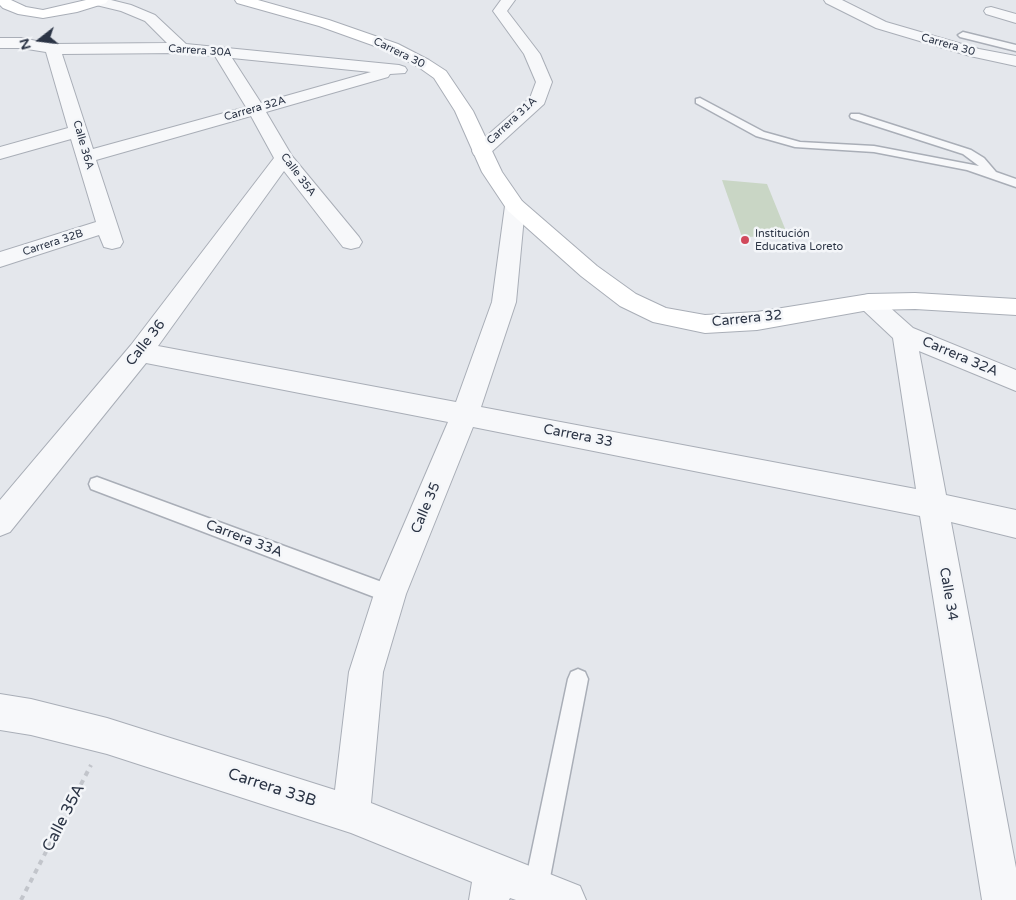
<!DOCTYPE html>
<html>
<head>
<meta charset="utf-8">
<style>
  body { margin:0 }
  #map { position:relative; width:1016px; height:900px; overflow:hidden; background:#e4e7ec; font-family:"Varela Round",sans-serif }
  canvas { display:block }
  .north { position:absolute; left:15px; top:15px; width:50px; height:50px; -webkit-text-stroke:4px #f4f6f9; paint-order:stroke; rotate:254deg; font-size:14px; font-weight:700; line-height:20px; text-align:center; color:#2b3445 }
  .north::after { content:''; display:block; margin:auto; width:18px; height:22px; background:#2b3445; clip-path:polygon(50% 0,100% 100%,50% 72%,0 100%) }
</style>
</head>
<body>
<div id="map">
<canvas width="1016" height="900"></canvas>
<div class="north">N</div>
</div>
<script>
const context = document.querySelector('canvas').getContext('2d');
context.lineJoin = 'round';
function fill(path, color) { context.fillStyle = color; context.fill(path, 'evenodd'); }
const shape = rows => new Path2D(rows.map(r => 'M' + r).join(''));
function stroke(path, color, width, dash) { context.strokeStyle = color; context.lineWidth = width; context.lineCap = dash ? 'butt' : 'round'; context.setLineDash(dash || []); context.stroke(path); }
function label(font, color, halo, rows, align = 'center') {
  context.font = font + ' "Varela Round",sans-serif'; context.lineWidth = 5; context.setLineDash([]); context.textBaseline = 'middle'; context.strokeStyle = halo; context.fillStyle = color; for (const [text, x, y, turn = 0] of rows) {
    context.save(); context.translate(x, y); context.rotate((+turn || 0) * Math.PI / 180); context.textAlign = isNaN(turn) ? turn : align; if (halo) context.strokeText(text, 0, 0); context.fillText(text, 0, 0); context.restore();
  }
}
fill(shape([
  [722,180,767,184,788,236,742,237]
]), '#c9d6c5');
const lane = shape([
  [963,32,1016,45,1016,51,960,37,958,35,963,32],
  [700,98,764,132,800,142,874,146,979,166,963,154,851,118,850,116,851,114,859,114,971,150,984,158,996,172,1016,179,1016,187,967,170,874,152,795,147,756,136,696,103,696,99,700,98],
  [97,477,390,585,397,587,399,594,397,601,390,603,91,489,89,484,91,479,97,477],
  [578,669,585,672,588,679,548,888,544,896,536,900,528,896,524,888,568,679,571,672,578,669]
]);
const street = shape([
  [91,0,111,0,131,5,155,15,186,44,399,65,405,67,407,70,405,73,390,74,388,77,266,112,292,156,359,237,362,242,359,247,351,249,343,247,284,171,158,346,456,402,492,302,505,206,508,201,515,200,522,201,525,206,516,302,481,407,916,489,893,338,861,308,857,302,861,296,869,294,877,296,913,328,1016,370,1016,391,919,351,946,495,1016,510,1016,538,951,522,1016,868,1016,900,982,900,920,516,473,427,406,594,383,672,371,803,580,886,586,900,516,900,510,898,509,900,469,900,472,882,351,833,107,754,31,735,0,730,0,694,31,699,107,718,335,790,349,672,374,594,448,422,146,363,10,532,0,536,0,500,131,345,274,158,251,116,96,160,123,242,120,247,112,249,104,247,99,235,0,267,0,252,96,222,71,139,0,159,0,147,68,128,46,52,21,48,0,48,0,38,21,38,53,44,167,43,145,21,121,11,92,4,91,0],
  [181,53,215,56,246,107,93,149,62,54,181,53],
  [232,58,371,72,261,103,232,58],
  [501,0,515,0,507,11,540,54,552,82,544,104,488,155,481,157,474,155,472,151,474,147,530,98,536,82,524,54,493,11,501,0],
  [824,0,842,0,886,22,979,49,1016,56,1016,66,970,56,876,28,826,3,824,0],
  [991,7,1016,14,1016,23,986,14,984,11,986,8,991,7]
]);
const secondary = shape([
  [0,0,11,0,26,7,43,10,86,0,108,0,106,3,77,12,43,18,18,14,3,8,0,5,0,0],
  [235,0,258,0,329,20,398,44,429,60,446,71,473,111,502,172,522,201,597,266,636,294,666,308,705,315,757,312,869,294,915,293,1016,299,1016,315,915,309,869,310,757,330,705,333,653,322,620,306,581,276,508,211,482,172,455,111,434,78,417,66,386,50,319,26,237,3,235,0]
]);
stroke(lane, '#a9aeb7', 3);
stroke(street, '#a9aeb7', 2);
stroke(secondary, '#a9aeb7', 2);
stroke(shape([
  [21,900,91,765]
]), '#c2c5cb', 4, [5, 5]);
fill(lane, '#f7f8fa');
fill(street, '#f7f8fa');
fill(secondary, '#fff');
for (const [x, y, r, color] of [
  [745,240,5,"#d1495b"]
]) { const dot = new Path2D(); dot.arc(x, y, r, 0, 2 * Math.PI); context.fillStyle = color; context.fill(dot); stroke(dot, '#f4f6f9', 2); }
label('11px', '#2b3445', '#f4f6f9', [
  ["Carrera 30",948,45,16],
  ["Carrera 30A",200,51,4],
  ["Carrera 30",399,53,26],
  ["Carrera 32A",255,109,-16],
  ["Carrera 31A",512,121,-43],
  ["Calle 36A",83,145,74],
  ["Calle 35A",298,175,53],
  ["Carrera 32B",53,243,-18]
]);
label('11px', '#2b3445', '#f4f6f9', [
  ["Institución",755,234],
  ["Educativa Loreto",755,247]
], 'left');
label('14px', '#2b3445', '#f4f6f9', [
  ["Carrera 32",747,319,-6],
  ["Calle 36",146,343,-52],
  ["Carrera 32A",960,357,23],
  ["Carrera 33",578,436,11],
  ["Calle 35",426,508,-67],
  ["Carrera 33A",244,539,21],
  ["Calle 34",948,594,80]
]);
label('16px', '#2b3445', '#f4f6f9', [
  ["Carrera 33B",272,788,18],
  ["Calle 35A",64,818,-63]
]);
</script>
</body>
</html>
